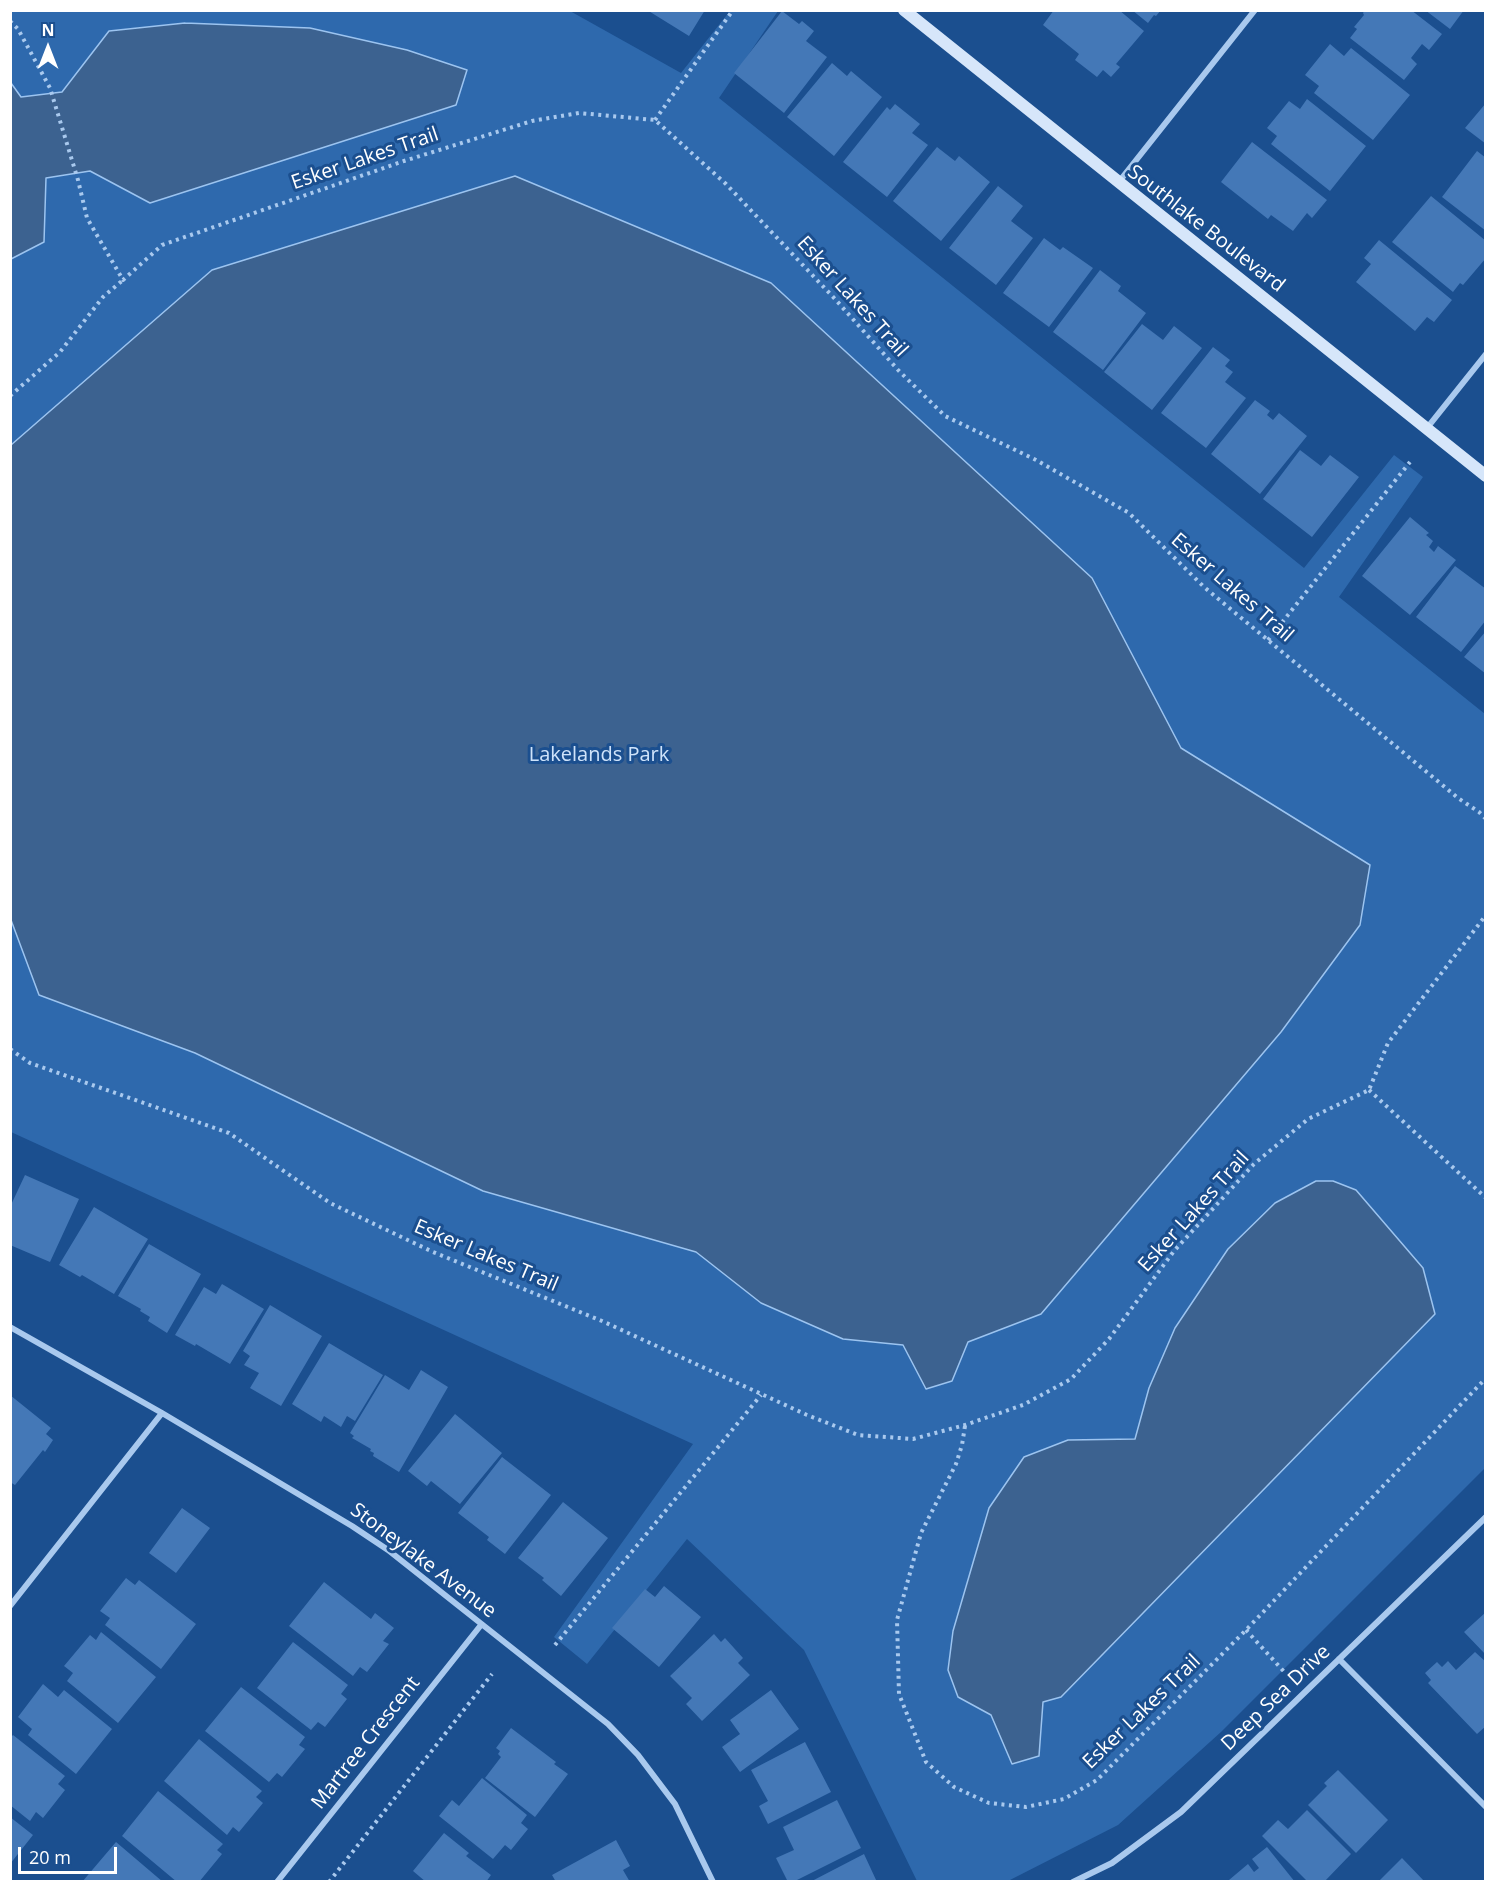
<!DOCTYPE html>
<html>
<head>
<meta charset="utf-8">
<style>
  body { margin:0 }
  #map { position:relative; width:1496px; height:1892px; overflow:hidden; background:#1b4f8f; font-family:"Open Sans",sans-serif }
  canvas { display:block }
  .frame { position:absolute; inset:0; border:12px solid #fff; pointer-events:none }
  .north { position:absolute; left:18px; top:18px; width:60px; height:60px; -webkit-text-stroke:4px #1b4f8f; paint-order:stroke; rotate:0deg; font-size:16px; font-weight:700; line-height:24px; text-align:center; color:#fff }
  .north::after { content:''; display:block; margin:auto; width:21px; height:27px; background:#fff; clip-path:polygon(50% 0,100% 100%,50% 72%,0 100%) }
  .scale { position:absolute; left:18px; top:1847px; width:99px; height:27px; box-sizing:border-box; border:3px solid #fff; border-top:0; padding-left:8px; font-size:18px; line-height:21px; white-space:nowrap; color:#fff; -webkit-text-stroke:4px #1b4f8f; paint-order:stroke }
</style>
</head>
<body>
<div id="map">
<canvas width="1496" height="1892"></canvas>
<div class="frame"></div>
<div class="north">N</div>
<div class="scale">20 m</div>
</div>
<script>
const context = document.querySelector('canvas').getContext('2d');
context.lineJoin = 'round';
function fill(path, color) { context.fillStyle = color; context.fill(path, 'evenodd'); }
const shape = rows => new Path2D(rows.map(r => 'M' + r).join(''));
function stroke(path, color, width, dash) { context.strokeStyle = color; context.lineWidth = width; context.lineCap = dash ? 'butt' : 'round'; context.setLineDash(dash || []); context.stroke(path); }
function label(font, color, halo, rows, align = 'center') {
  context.font = font + ' "Open Sans",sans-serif'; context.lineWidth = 6; context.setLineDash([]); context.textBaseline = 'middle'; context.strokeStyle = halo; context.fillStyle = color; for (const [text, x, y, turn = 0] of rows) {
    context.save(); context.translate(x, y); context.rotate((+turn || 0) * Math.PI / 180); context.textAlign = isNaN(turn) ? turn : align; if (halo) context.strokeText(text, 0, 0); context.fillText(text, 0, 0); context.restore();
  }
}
fill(shape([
  [10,11,570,11,681,73,730,11,778,11,719,98,1304,568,1394,455,1423,477,1339,597,1485,714,1485,1468,1221,1732,1118,1825,1008,1881,917,1881,804,1650,687,1539,587,1664,554,1637,693,1444,11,1132]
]), '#2e69ad');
const water = shape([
  [185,23,310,28,407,50,467,70,456,105,150,203,90,171,46,178,44,242,11,259,11,83,21,97,62,92,109,31,185,23],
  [515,176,771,283,1092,578,1181,748,1370,865,1360,925,1281,1032,1041,1314,968,1342,952,1381,926,1389,903,1345,843,1339,761,1303,696,1252,483,1191,195,1053,39,995,11,920,11,445,212,270,515,176],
  [1316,1181,1333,1181,1356,1190,1423,1268,1435,1314,1061,1697,1043,1702,1039,1756,1012,1764,991,1715,958,1697,948,1670,953,1631,989,1508,1024,1457,1068,1440,1135,1439,1149,1388,1175,1328,1228,1249,1275,1203,1316,1181]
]);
fill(water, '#3c6290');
stroke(water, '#9cc4f0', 1.5);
fill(shape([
  [647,10,705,10,689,36],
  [1054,10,1119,10,1144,31,1116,64,1120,67,1111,77,1103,70,1097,77,1075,60,1079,54,1043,25],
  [1132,10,1161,10,1156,16,1154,15,1148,23],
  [1365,10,1411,10,1442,34,1429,50,1422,44,1411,58,1417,64,1404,80,1350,38,1357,29,1354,27,1364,15,1363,13],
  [1425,10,1464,10,1450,29],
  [782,11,799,24,802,21,814,31,806,41,827,57,784,113,734,73],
  [1330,44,1344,56,1351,48,1410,95,1373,140,1314,93,1319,86,1305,75],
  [832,63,847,76,851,71,882,97,834,156,787,117],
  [1307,99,1366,146,1330,191,1271,144,1277,136,1267,128,1289,101,1300,109],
  [1486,103,1486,144,1465,128],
  [895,104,920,124,912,133,928,145,887,197,843,162,887,107,890,110],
  [1252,142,1327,200,1312,218,1307,213,1293,231,1271,215,1268,219,1221,182],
  [937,147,955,161,959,156,990,182,941,241,893,201],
  [1477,151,1486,158,1486,231,1442,197],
  [998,186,1023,206,1011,221,1033,238,996,285,949,248],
  [1431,196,1486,241,1484,253,1486,258,1463,285,1460,283,1453,292,1392,242],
  [1044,238,1060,250,1063,247,1093,268,1049,327,1003,293],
  [1379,240,1452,300,1434,322,1427,317,1415,331,1356,282,1371,264,1364,258],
  [1100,270,1121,286,1118,291,1146,313,1103,370,1053,332],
  [1142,324,1163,340,1174,326,1202,348,1152,410,1104,372],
  [1213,347,1230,360,1225,366,1233,372,1225,382,1246,398,1206,448,1161,413],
  [1255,400,1270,411,1267,415,1273,420,1279,413,1307,436,1260,494,1211,454],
  [1300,450,1321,466,1330,455,1359,477,1312,537,1263,499],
  [1410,517,1429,533,1426,535,1433,541,1429,547,1434,552,1438,546,1456,560,1410,615,1362,576],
  [1455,566,1486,589,1486,620,1461,652,1416,617],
  [1486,631,1486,674,1464,657],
  [25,1175,79,1199,50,1262,10,1245,10,1207],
  [94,1207,148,1239,114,1294,82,1275,80,1277,59,1265],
  [149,1244,201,1274,167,1333,148,1321,150,1317,140,1311,141,1309,118,1296],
  [222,1284,264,1309,230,1364,196,1344,195,1346,175,1335,204,1287,216,1294],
  [270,1305,322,1336,281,1406,250,1388,259,1373,244,1365,250,1356,243,1351],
  [329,1343,383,1375,355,1421,347,1416,341,1427,324,1416,321,1422,292,1404],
  [421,1370,448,1387,399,1472,373,1456,374,1453,370,1451,371,1449,352,1438,354,1436,350,1433,385,1375,409,1390],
  [10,1395,51,1428,46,1434,53,1440,45,1452,43,1450,15,1485,10,1482],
  [455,1414,502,1453,460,1504,431,1481,427,1486,408,1471],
  [502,1457,551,1495,505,1554,487,1540,489,1537,458,1513],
  [563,1502,608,1538,561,1596,542,1580,544,1578,518,1558],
  [182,1508,210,1528,176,1573,149,1553],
  [126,1578,135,1585,139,1580,196,1624,161,1669,105,1625,110,1618,100,1611],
  [324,1582,371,1619,375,1613,394,1628,383,1641,389,1644,367,1672,360,1667,353,1676,289,1626],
  [664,1586,701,1617,659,1667,612,1628,645,1589,655,1597],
  [1486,1612,1486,1655,1464,1632],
  [101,1632,156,1677,118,1723,67,1681,73,1673,64,1666,90,1635,96,1640],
  [714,1634,721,1642,725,1638,743,1658,738,1663,750,1675,702,1721,686,1704,692,1698,670,1676],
  [293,1642,348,1685,341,1694,347,1699,325,1727,318,1722,311,1730,257,1688],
  [1475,1652,1486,1662,1486,1726,1477,1734,1428,1683,1431,1680,1425,1673,1437,1662,1442,1667,1448,1661,1456,1670],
  [43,1684,58,1697,64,1690,112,1729,76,1774,28,1735,32,1729,18,1717],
  [241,1687,305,1737,299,1745,305,1749,282,1777,277,1773,269,1782,205,1731],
  [771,1690,799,1729,740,1772,722,1747,740,1734,730,1720],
  [511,1728,556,1762,554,1764,568,1774,535,1817,485,1778,501,1757,498,1754,500,1751,496,1748],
  [13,1735,65,1776,58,1784,65,1790,43,1818,36,1812,30,1821,10,1805,10,1738],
  [199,1739,262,1791,256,1797,263,1803,239,1832,233,1827,227,1835,164,1781],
  [805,1742,831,1792,768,1824,759,1806,768,1801,751,1770],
  [1338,1770,1388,1820,1356,1853,1308,1805,1327,1786,1324,1783],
  [482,1778,527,1815,521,1823,528,1829,511,1850,505,1845,493,1859,439,1816,452,1800,459,1806],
  [158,1791,223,1844,217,1850,222,1854,199,1882,177,1882,122,1836],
  [837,1800,861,1848,793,1882,788,1882,776,1858,794,1850,783,1827],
  [1307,1810,1351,1854,1324,1882,1308,1882,1262,1836,1278,1820,1288,1829],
  [10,1817,33,1835,10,1864],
  [444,1833,469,1853,466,1856,491,1875,486,1882,426,1882,413,1871],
  [616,1840,630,1866,623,1870,630,1882,556,1882,552,1875],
  [116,1842,163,1882,82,1882],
  [1267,1847,1295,1882,1230,1882,1229,1880,1248,1864,1254,1872,1259,1868,1252,1859],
  [864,1854,877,1882,810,1882],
  [1402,1858,1425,1882,1378,1882]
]), '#4478b7');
stroke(shape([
  [10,21,18,29,50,88,78,180,87,218,123,280,162,245,404,161,532,121,579,113,655,120,726,184,835,299,899,371,945,416,1036,460,1129,513,1204,587,1458,798,1479,812,1486,819],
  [655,120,733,10],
  [10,396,60,352,103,297,123,280],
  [1268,640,1410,462],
  [10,1049,30,1063,229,1133,330,1203,433,1252,602,1321,807,1415,858,1435,913,1439,965,1425,1023,1405,1071,1379,1109,1339,1174,1251,1254,1164,1308,1119,1369,1090,1388,1043,1486,915],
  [1369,1090,1486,1198],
  [965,1426,962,1445,956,1464,921,1533,897,1620,899,1694,926,1762,954,1787,989,1803,1026,1807,1064,1799,1097,1780,1246,1630,1486,1378],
  [1246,1630,1288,1676],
  [555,1645,761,1395],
  [329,1882,492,1674]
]), '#a9c9ee', 4, [3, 4.5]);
stroke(shape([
  [1118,183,1255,10],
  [1427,428,1486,354],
  [10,1327,162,1413,352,1526,388,1550,608,1724,638,1755,675,1804,713,1882],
  [10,1606,162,1413],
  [1339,1659,1486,1807],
  [277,1882,481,1625],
  [1073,1882,1112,1863,1181,1812,1486,1517]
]), '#a9c9ee', 6);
stroke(shape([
  [904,10,1486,476]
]), '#d6e6fa', 12);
label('20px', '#fff', '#1b4f8f', [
  ["Esker Lakes Trail",365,159,-19],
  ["Southlake Boulevard",1206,229,38],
  ["Esker Lakes Trail",852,297,48],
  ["Esker Lakes Trail",1232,588,41],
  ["Esker Lakes Trail",1194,1212,-48],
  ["Esker Lakes Trail",486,1256,23],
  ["Stoneylake Avenue",423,1561,37],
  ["Deep Sea Drive",1276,1698,-44],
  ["Esker Lakes Trail",1142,1712,-44],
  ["Martree Crescent",366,1743,-52]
]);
label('20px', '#cfe3fa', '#1b4f8f', [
  ["Lakelands Park",599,755]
]);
</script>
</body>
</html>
